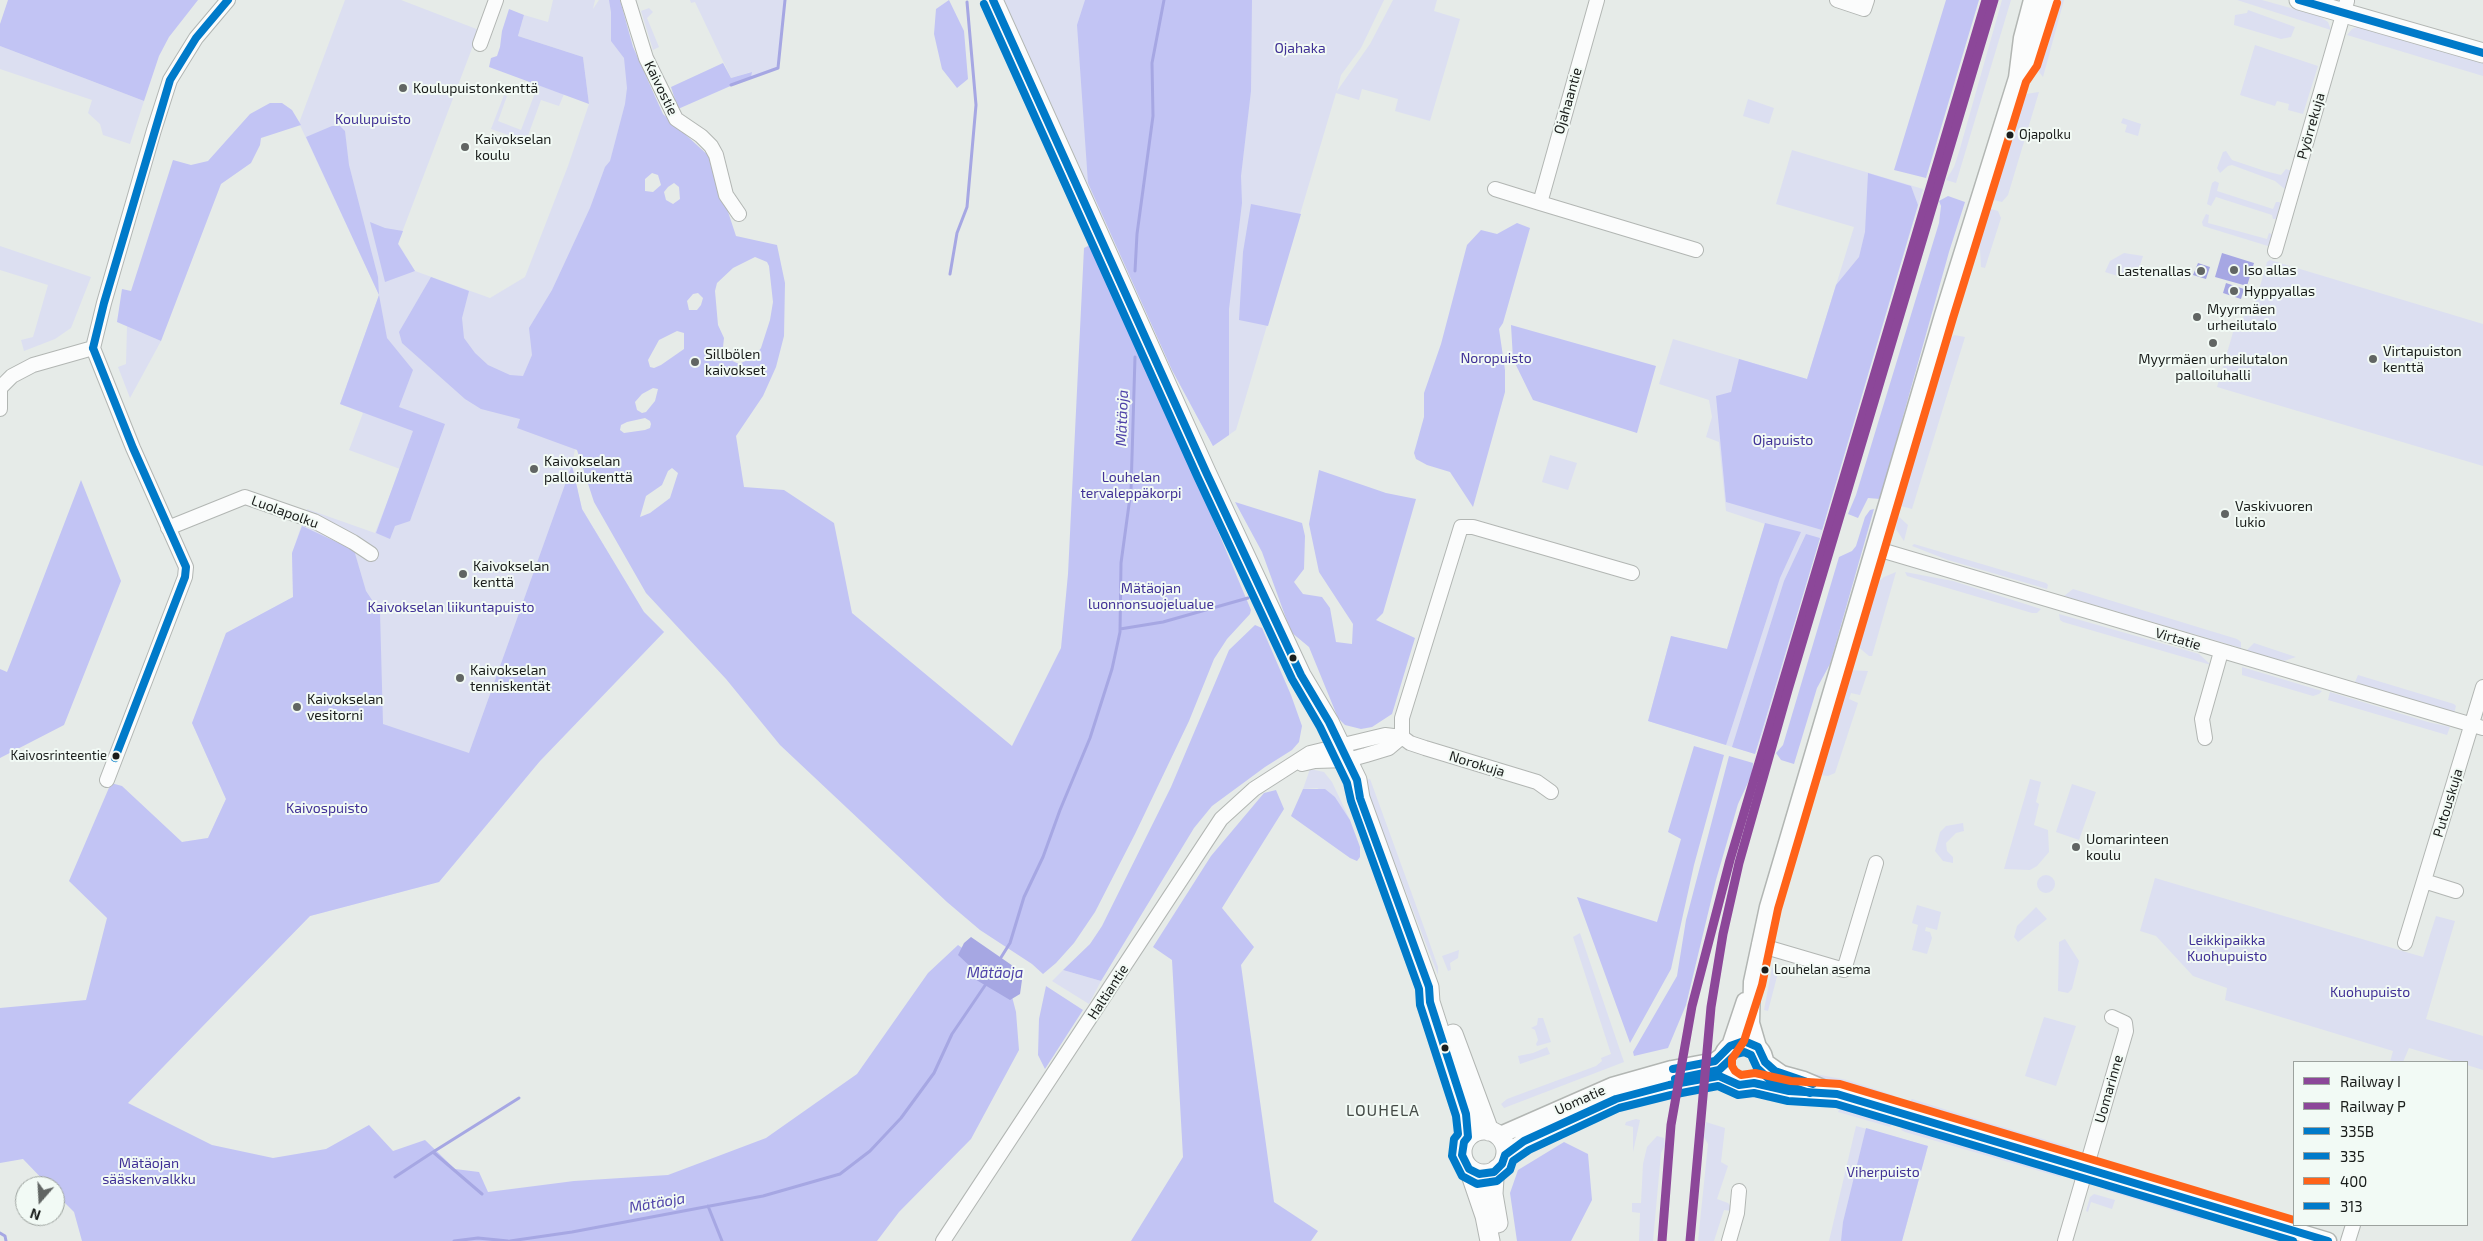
<!DOCTYPE html>
<html>
<head>
<meta charset="utf-8">
<style>
  body { margin:0 }
  #map { position:relative; width:2483px; height:1241px; overflow:hidden; background:#e6ebe8; font-family:"Exo 2",sans-serif }
  canvas { display:block }
  .legend { position:absolute; left:2293px; top:1061px; width:175px; height:165px; box-sizing:border-box; background:#f2faf5; border:1px solid #9ca29e; margin:0; padding:6px 9px; list-style:none; font-size:15px; color:#1a1d1b }
  .legend li { display:flex; align-items:center; gap:10px; height:25px }
  .legend b { width:25px; border:1px solid #9ca29e }
  .north { position:absolute; left:15px; top:1176px; width:50px; height:50px; box-sizing:border-box; background:#f2faf5; border:1px solid #9ca29e; border-radius:50%; rotate:199deg; font-size:14px; font-weight:700; line-height:20px; text-align:center; color:#1a1d1b }
  .north::after { content:''; display:block; margin:auto; width:18px; height:22px; background:#616563; clip-path:polygon(50% 0,100% 100%,50% 72%,0 100%) }
</style>
</head>
<body>
<div id="map">
<canvas width="2483" height="1241"></canvas>
<ul class="legend">
<li><b style="height:6px;background:#8c4799"></b>Railway I</li>
<li><b style="height:6px;background:#8c4799"></b>Railway P</li>
<li><b style="height:6px;background:#007ac9"></b>335B</li>
<li><b style="height:6px;background:#007ac9"></b>335</li>
<li><b style="height:6px;background:#ff6319"></b>400</li>
<li><b style="height:6px;background:#007ac9"></b>313</li>
</ul>
<div class="north">N</div>
</div>
<script>
const context = document.querySelector('canvas').getContext('2d');
context.lineJoin = 'round';
function fill(path, color) { context.fillStyle = color; context.fill(path, 'evenodd'); }
const shape = rows => new Path2D(rows.map(r => 'M' + r).join(''));
function stroke(path, color, width, dash) { context.strokeStyle = color; context.lineWidth = width; context.lineCap = dash ? 'butt' : 'round'; context.setLineDash(dash || []); context.stroke(path); }
function label(font, color, halo, rows, align = 'center') {
  context.font = font + ' "Exo 2",sans-serif'; context.lineWidth = 4; context.setLineDash([]); context.textBaseline = 'middle'; context.strokeStyle = halo; context.fillStyle = color; for (const [text, x, y, turn = 0] of rows) {
    context.save(); context.translate(x, y); context.rotate((+turn || 0) * Math.PI / 180); context.textAlign = isNaN(turn) ? turn : align; if (halo) context.strokeText(text, 0, 0); context.fillText(text, 0, 0); context.restore();
  }
}
fill(shape([
  [345,0,401,0,479,30,398,243,415,271,490,298,525,277,568,166,589,104,583,57,518,36,524,15,548,22,553,0,595,0,593,9,599,0,620,0,633,47,645,72,572,465,582,509,644,612,664,632,540,761,439,882,310,916,261,965,182,842,208,838,226,799,192,723,226,633,293,597,292,553,307,509,375,533,400,469,349,450,363,413,340,404,379,295,299,123],
  [690,0,785,0,778,68,751,77,751,72,731,78,695,2,691,3],
  [1004,0,1384,0,1361,48,1341,75,1337,91,1370,44,1393,0,1437,0,1434,11,1460,19,1430,121,1395,111,1398,99,1362,89,1359,100,1336,93,1236,430,1213,446,1172,370],
  [2002,0,2011,0,1956,183,1946,180,1954,167,1959,152],
  [2054,0,2064,0,2043,77,2035,67],
  [2237,0,2262,0,2319,16,2328,22,2331,30],
  [649,8,653,12,647,18,659,47,653,50,641,11],
  [2248,10,2295,27,2291,37,2281,39,2234,25,2235,15,2247,13],
  [2359,26,2483,62,2483,76,2347,35,2352,29],
  [2255,45,2318,66,2303,114,2288,110,2289,104,2277,101,2275,106,2240,95],
  [0,46,144,101,130,144,103,135,100,124,88,113,92,100,0,69],
  [538,85,564,94,559,106,541,100,526,141,491,129,504,95,507,96,498,121,521,130],
  [2039,92,2008,195,2002,202,1990,199,2016,103,2026,94],
  [1748,99,1774,108,1769,124,1743,116],
  [2123,118,2141,124,2138,136,2125,132,2127,125,2121,123],
  [1792,150,1923,189,1762,735,1755,754,1648,721,1671,636,1727,649,1765,524,1726,511,1719,442,1706,437,1712,417,1709,400,1659,384,1673,339,1807,379,1854,227,1776,204],
  [2226,151,2232,160,2265,171,2281,175,2286,169,2292,171,2286,190,2275,181,2232,165,2228,166,2220,173,2217,168,2223,152],
  [2215,181,2219,183,2217,191,2273,209,2276,202,2279,202,2282,204,2278,219,2273,219,2272,215,2216,197,2211,206,2207,204,2212,183],
  [1988,208,1998,211,2001,218,1985,268,1981,267,1980,249,1978,248],
  [2206,214,2209,215,2208,223,2267,239,2269,233,2274,235,2272,242,2268,246,2203,226,2202,222],
  [0,246,91,277,71,328,55,339,24,351,21,340,33,337,48,285,0,270],
  [2124,253,2143,256,2137,275,2130,270,2124,272,2121,277,2105,272,2110,261],
  [2270,260,2483,324,2483,466,2217,387,2234,329,2239,331,2245,312,2252,314,2267,262],
  [127,326,161,341,130,398,118,367,126,364],
  [1954,335,1965,337,1912,509,1901,506,1947,342],
  [1550,455,1577,463,1568,490,1542,482],
  [1897,515,1908,525,1904,541,1896,529],
  [1914,544,2046,583,2048,585,2047,589,1948,560,1912,546],
  [1896,572,1872,656,1869,656,1856,645,1861,628,1874,586,1884,577],
  [1905,572,1953,581,2041,609,2037,613,2032,613,1907,576],
  [2073,589,2237,639,2241,642,2241,648,2064,596],
  [2059,614,2199,654,2211,665,2063,622,2060,620],
  [2254,643,2296,657,2284,661,2246,651],
  [2242,667,2322,691,2319,694,2313,696,2242,675],
  [1849,670,1868,671,1860,695,1851,693,1849,699,1858,703,1835,773,1828,776,1820,775],
  [2358,675,2454,704,2456,706,2454,714,2355,682],
  [2330,692,2428,722,2450,727,2447,735,2328,700],
  [1310,769,1324,772,1332,782,1350,820,1335,797,1317,788,1303,789],
  [1370,779,1425,930,1438,967,1438,975,1363,781],
  [2030,779,2041,782,2036,802,2039,804,2034,825,2048,830,2049,852,2037,866,2030,870,2004,869],
  [2072,784,2096,792,2079,840,2056,832],
  [1963,823,1964,831,1956,833,1946,843,1947,851,1953,857,1953,863,1943,861,1935,851,1940,832,1946,826],
  '2037 884a9 9 0 1 1 18 0a9 9 0 1 1-18 0Z',
  [2155,878,2423,957,2436,916,2455,921,2426,1019,2483,1036,2483,1070,2467,1065,2467,1062,2456,1062,2409,1048,2403,1062,2390,1062,2393,1051,2225,1000,2227,988,2193,976,2156,936,2140,931],
  [1917,905,1941,912,1937,930,1926,927,1925,931,1930,932,1932,938,1927,954,1912,950,1918,925,1912,923],
  [2036,907,2047,919,2018,942,2014,937,2017,926],
  [1580,933,1624,1062,1504,1108,1501,1104,1507,1099,1596,1066,1602,1061,1601,1058,1611,1054,1573,937],
  [2065,939,2079,961,2072,989,2068,993,2058,991,2059,942],
  [1459,950,1458,958,1450,963,1451,970,1448,971,1442,956],
  [1772,968,1779,969,1768,1011,1764,1010],
  [1063,970,1101,981,1089,1004,1052,981],
  [2044,1017,2076,1026,2056,1086,2025,1076],
  [1538,1018,1543,1018,1551,1042,1537,1046,1536,1044,1538,1040,1535,1030,1531,1028,1537,1025],
  [1547,1047,1550,1054,1520,1064,1518,1056,1533,1053],
  [1815,1074,1847,1080,1893,1095,1899,1100,1897,1102,1810,1077],
  [1912,1099,1979,1120,2070,1147,2068,1153,1906,1105],
  [1846,1107,1893,1120,1890,1127,1838,1112,1840,1108],
  [1636,1119,1640,1120,1633,1152,1633,1127,1625,1125,1626,1122],
  [1706,1122,1725,1128,1721,1162,1728,1166,1717,1199,1728,1203,1731,1207,1731,1211,1724,1210,1714,1241,1698,1241,1708,1144,1704,1137],
  [1904,1124,2023,1157,2063,1170,2060,1177,1905,1132,1901,1130],
  [1856,1126,1928,1146,1902,1241,1829,1241],
  [1657,1136,1664,1138,1665,1145,1661,1153,1653,1241,1639,1241,1640,1213,1632,1212,1632,1203,1641,1203,1643,1164,1647,1147],
  [2105,1185,2203,1213,2209,1217,2208,1219,2203,1220,2109,1191,2105,1190],
  [2094,1194,2115,1200,2112,1209,2091,1202,2088,1212,2086,1211,2090,1197]
]), '#dcdff1');
fill(shape([
  [8,0,198,0,169,37,159,56,144,101,0,46,0,24],
  [609,0,620,0,633,47,663,114,710,157,736,236,777,245,785,283,784,336,776,367,763,396,736,436,744,487,784,490,834,523,852,613,1012,746,1061,648,1068,574,1084,248,1092,244,1196,479,1251,610,1250,614,1227,639,1214,659,1189,721,1135,834,1095,912,1074,943,1056,963,1043,974,1032,964,980,930,947,902,780,745,726,679,646,593,594,502,577,450,517,428,520,419,481,409,465,399,402,343,399,332,431,277,469,291,462,318,464,338,475,353,488,365,510,375,523,376,532,355,529,328,552,290,590,208,605,167,610,161,625,104,627,88,624,58,611,41,611,12],
  [652,173,658,175,661,185,653,192,645,191,645,179],
  [674,183,679,187,680,199,673,204,666,200,664,192,668,187],
  [755,257,767,262,769,266,773,302,770,320,761,348,754,357,739,364,722,356,724,338,718,325,715,291,717,283,733,268],
  [698,293,703,298,701,305,697,310,689,310,687,301,693,294],
  [677,331,684,333,684,349,661,365,654,368,650,367,648,360,659,340],
  [653,388,658,389,655,401,646,412,642,413,637,410,635,402,642,394],
  [645,418,650,421,651,424,650,428,645,430,624,433,620,430,621,425,627,422],
  [672,468,678,473,670,498,650,513,640,517,646,496,662,485,668,471],
  [949,0,964,31,968,79,957,88,942,69,934,34,936,9],
  [1085,0,1252,0,1251,91,1241,176,1242,203,1229,309,1229,435,1213,446,1172,370,1088,183,1077,25],
  [1946,0,1979,0,1926,178,1894,170],
  [509,9,524,15,518,36,583,57,589,104,489,67,491,58,497,56,500,47,502,31],
  [723,63,731,78,752,72,751,77,678,109,671,87],
  [270,103,282,103,292,110,301,125,261,138,260,145,251,163,221,184,161,341,117,322,122,289,131,291,173,160,191,165,208,161,250,114],
  [332,126,340,126,345,131,349,165,378,277,379,295,387,338,413,370,399,407,445,424,410,521,395,526,390,539,376,533,413,431,340,404,379,295,306,137],
  [1868,173,1911,186,1918,205,1822,530,1726,502,1716,396,1731,392,1739,359,1807,379,1836,285,1859,257,1865,232],
  [1948,196,1965,202,1949,252,1880,499,1868,498,1858,518,1848,514,1856,495,1939,223,1941,206,1939,201],
  [1251,204,1301,214,1268,326,1239,320,1243,252],
  [370,222,385,228,403,231,398,244,415,271,385,282],
  [1517,223,1530,228,1503,323,1499,329,1505,370,1505,392,1473,507,1450,472,1427,465,1416,459,1414,453,1424,417,1424,393,1441,344,1467,245,1481,230,1497,234],
  [1511,325,1656,366,1637,433,1533,400,1513,359],
  [572,465,582,509,644,612,664,632,540,761,439,882,310,916,128,1103,212,1145,273,1158,326,1149,369,1125,393,1151,425,1140,455,1169,479,1172,488,1192,574,1181,668,1175,766,1138,857,1074,928,973,958,945,982,962,1010,989,1016,1012,1019,1050,971,1139,899,1212,877,1241,82,1241,74,1212,55,1193,55,1186,49,1186,23,1159,0,1163,0,1008,86,1000,107,918,69,881,111,783,122,786,182,842,208,838,226,799,192,723,226,633,293,597,292,553,302,526,354,550,366,591,380,612,383,724,469,753],
  [1319,470,1386,493,1416,499,1383,613,1376,620,1415,638,1392,714,1372,727,1361,729,1345,725,1338,718,1309,647,1291,632,1262,552,1235,502,1302,523,1305,536,1304,569,1294,582,1303,594,1322,597,1330,608,1336,642,1352,644,1353,624,1319,572,1309,524],
  [81,480,121,581,64,725,0,758,0,669,7,672,11,662],
  [1874,509,1830,664,1817,688,1794,764,1781,760,1776,753,1783,745,1839,557,1852,551,1856,546,1865,517,1870,510],
  [1765,523,1801,532,1780,578,1726,745,1648,721,1671,636,1727,649],
  [1806,534,1820,538,1755,754,1732,747,1784,581],
  [1255,625,1262,628,1291,695,1302,726,1299,742,1292,750,1265,767,1212,806,1194,828,1101,981,1063,970,1090,944,1102,926,1171,787,1229,650],
  [1694,746,1724,755,1694,865,1671,969,1630,1043,1577,897,1657,922,1681,839,1668,832],
  [1729,756,1753,763,1752,774,1738,804,1716,880,1686,1005,1668,1048,1634,1056,1633,1052,1677,976,1686,920],
  [1303,789,1325,789,1335,797,1350,820,1360,847,1360,857,1357,861,1350,858,1291,816],
  [1276,790,1284,809,1222,908,1254,947,1241,965,1274,1202,1318,1231,1311,1241,1131,1241,1183,1157,1172,960,1153,947,1211,856,1264,793],
  [1046,986,1083,1010,1045,1069,1038,1055,1039,1019],
  [1866,1128,1928,1146,1902,1241,1841,1241,1843,1222],
  [1564,1142,1588,1154,1592,1200,1571,1241,1517,1241,1510,1193,1518,1170]
]), '#c2c4f4');
fill(shape([
  [2222,253,2254,263,2247,286,2215,277],
  [2198,263,2210,267,2206,279,2193,275],
  [2226,283,2244,289,2241,299,2223,293],
  [971,937,1013,966,1022,980,1020,994,1010,1000,973,978,973,969,958,955,964,943]
]), '#a6a7e3');
stroke(shape([
  [731,85,778,68,785,0],
  [1135,271,1137,234,1153,116,1152,63,1164,0],
  [950,274,957,233,967,207,976,105,967,2],
  [1120,629,1163,622,1248,598],
  [1000,959,1010,943,1024,897,1043,857,1060,810,1090,738,1112,669,1120,632,1121,563,1131,490,1135,357],
  [395,1177,433,1152],
  [482,1194,433,1152,519,1098],
  [708,1206,722,1241],
  [0,1233,5,1236,6,1241],
  [454,1241,478,1238,508,1241],
  [510,1241,572,1232,763,1196,840,1174,870,1151,901,1118,934,1073,952,1034,986,984]
]), '#a6a7e3', 3);
const minor = shape([
  [628,0,646,58,676,119,701,136,711,146,716,155,726,195,739,214],
  [1597,0,1540,203,1696,250],
  [1837,0,1864,9,1867,0],
  [480,44,496,0],
  [1495,189,1540,203],
  [2275,251,2347,1],
  [93,348,133,448,186,567,185,577,107,780],
  [93,348,104,303,154,130,170,80,196,38,228,0],
  [0,409,0,388,12,376,33,365,93,348],
  [168,528,245,497,314,521,353,542,371,554],
  [1874,548,2483,728],
  [1402,737,1402,718,1461,527,1473,527,1632,573],
  [2205,738,2202,719,2221,652],
  [1302,764,1315,761,1348,760,1366,755,1389,748,1402,737],
  [2424,881,2456,891],
  [2405,943,2483,687],
  [1759,945,1844,970,1876,863],
  [943,1241,1221,819,1254,789,1310,753,1385,735,1402,737,1410,743,1425,748,1537,782,1551,792],
  [1729,1241,1737,1213,1739,1191],
  [2065,1241,2126,1031,2125,1023,2112,1017],
  [2348,1241,2353,1225]
]);
const tertiary = shape([
  [2021,72,2028,62,2047,0],
  '1721 1063a22 22 0 1 1 44 0a22 22 0 1 1-44 0Z',
  [1730,1046,1745,1001],
  [1758,1047,1751,1023,1752,982,1768,907,1943,315,2017,78,2022,38,2032,0],
  [1765,1062,1782,1074,1804,1080,1837,1094,2328,1241],
  [1754,1083,1789,1091,1827,1095],
  [1498,1136,1612,1086,1672,1069,1715,1061,1722,1056],
  [1505,1155,1524,1141,1616,1099,1669,1085,1713,1076,1727,1078]
]);
const secondary = shape([
  [993,0,1206,472,1301,675,1329,722,1357,780,1360,798,1429,987,1430,1002,1466,1114,1468,1137],
  [2299,0,2483,53],
  [1453,1034,1489,1131],
  '1462 1152a22 22 0 1 1 44 0a22 22 0 1 1-44 0Z',
  [1469,1169,1485,1216,1490,1241],
  [1497,1169,1494,1178,1493,1194,1498,1223]
]);
stroke(minor, '#b2b6b3', 16);
stroke(tertiary, '#b2b6b3', 19);
stroke(secondary, '#b2b6b3', 21);
stroke(minor, '#fbfcfc', 14);
stroke(tertiary, '#fbfcfc', 16);
stroke(secondary, '#fbfcfc', 19);
stroke(shape([
  [993,0,1206,472,1301,675,1329,722,1357,780,1360,798,1429,987,1430,1002,1466,1114,1468,1137,1464,1142,1462,1155,1469,1169,1479,1174,1494,1172,1502,1164,1505,1155,1524,1141,1616,1099,1669,1085,1719,1076,1739,1085,1754,1083,1789,1091,1837,1094,2328,1241],
  [1673,1069,1715,1061,1730,1046,1744,1041,1758,1047,1765,1062,1775,1071,1813,1084]
]), '#007ac9', 8);
stroke(shape([
  [984,4,1197,476,1292,679,1320,727,1347,783,1351,801,1419,989,1420,1005,1456,1116,1458,1134,1454,1139,1452,1156,1462,1176,1477,1184,1497,1181,1510,1170,1513,1161,1529,1150,1619,1108,1671,1095,1718,1086,1738,1095,1754,1093,1788,1101,1836,1104,2293,1241],
  [1675,1079,1719,1070,1736,1054,1744,1052,1751,1055,1757,1068,1770,1080,1810,1093]
]), '#007ac9', 8);
stroke(shape([
  [2057,3,2037,66,2026,82,1953,318,1778,909,1762,985,1744,1041,1732,1059,1732,1066,1735,1071,1741,1075,1755,1073,1791,1081,1840,1084,2294,1220]
]), '#ff6319', 8);
stroke(shape([
  [2299,0,2483,53],
  [93,348,133,448,186,567,185,577,115,758],
  [93,348,104,303,170,80,196,38,228,0]
]), '#007ac9', 8);
stroke(shape([
  [1662,1241,1671,1125,1692,1006,1730,860,1986,0]
]), '#8c4799', 9);
stroke(shape([
  [1690,1241,1711,1007,1723,934,1739,863,1788,690,1994,0]
]), '#8c4799', 9);
for (const [x, y, r, color] of [
  [403,88,5,"#616563"],
  [2010,135,4.5,"#1a1d1b"],
  [465,147,5,"#616563"],
  [2234,270,5,"#616563"],
  [2201,271,5,"#616563"],
  [2234,291,5,"#616563"],
  [2197,317,5,"#616563"],
  [2213,343,5,"#616563"],
  [2373,359,5,"#616563"],
  [695,362,5,"#616563"],
  [534,469,5,"#616563"],
  [2225,514,5,"#616563"],
  [463,574,5,"#616563"],
  [1293,658,4.5,"#1a1d1b"],
  [460,678,5,"#616563"],
  [297,707,5,"#616563"],
  [116,756,4.5,"#1a1d1b"],
  [2076,847,5,"#616563"],
  [1765,970,4.5,"#1a1d1b"],
  [1445,1048,4.5,"#1a1d1b"]
]) { const dot = new Path2D(); dot.arc(x, y, r, 0, 2 * Math.PI); context.fillStyle = color; context.fill(dot); stroke(dot, '#f2faf5', 2); }
label('13px', '#1a1d1b', '#f2faf5', [
  ["Ojapolku",2019,135],
  ["Kaivosrinteentie",107,756,"right"],
  ["Louhelan asema",1774,970]
], 'left');
label('14px', '#403196', '#f2faf5', [
  ["Ojahaka",1300,48],
  ["Koulupuisto",373,119],
  ["Noropuisto",1496,358],
  ["Ojapuisto",1783,440],
  ["Louhelan",1131,477],
  ["tervaleppäkorpi",1131,493],
  ["Mätäojan",1151,588],
  ["luonnonsuojelualue",1151,604],
  ["Kaivokselan liikuntapuisto",451,607],
  ["Kaivospuisto",327,808],
  ["Leikkipaikka",2227,940],
  ["Kuohupuisto",2227,956],
  ["Kuohupuisto",2370,992],
  ["Mätäojan",149,1163],
  ["sääskenvalkku",149,1179],
  ["Viherpuisto",1883,1172]
]);
label('14px', '#1a1d1b', '#f2faf5', [
  ["Koulupuistonkenttä",413,88],
  ["Kaivokselan",475,139],
  ["koulu",475,155],
  ["Iso allas",2244,270],
  ["Lastenallas",2191,271,"right"],
  ["Hyppyallas",2244,291],
  ["Myyrmäen",2207,309],
  ["urheilutalo",2207,325],
  ["Virtapuiston",2383,351],
  ["kenttä",2383,367],
  ["Sillbölen",705,354],
  ["kaivokset",705,370],
  ["Myyrmäen urheilutalon",2213,359,"center"],
  ["palloiluhalli",2213,375,"center"],
  ["Kaivokselan",544,461],
  ["palloilukenttä",544,477],
  ["Vaskivuoren",2235,506],
  ["lukio",2235,522],
  ["Kaivokselan",473,566],
  ["kenttä",473,582],
  ["Kaivokselan",470,670],
  ["tenniskentät",470,686],
  ["Kaivokselan",307,699],
  ["vesitorni",307,715],
  ["Uomarinteen",2086,839],
  ["koulu",2086,855]
], 'left');
label('14px', '#1a1d1b', '#f2faf5', [
  ["Kaivostie",661,88,64],
  ["Ojahaantie",1568,101,-74],
  ["Pyörrekuja",2311,126,-74],
  ["Luolapolku",285,512,20],
  ["Virtatie",2178,639,16],
  ["Norokuja",1477,764,17],
  ["Putouskuja",2448,803,-73],
  ["Haltiantie",1108,992,-57],
  ["Uomarinne",2109,1089,-74],
  ["Uomatie",1580,1100,-24]
]);
label('italic 15px', '#4f43a9', '#f2faf5', [
  ["Mätäoja",1122,418,-88],
  ["Mätäoja",995,973],
  ["Mätäoja",657,1203,-10]
]);
context.letterSpacing = '1px';
label('16px', '#454b47', '#f2faf5', [
  ["LOUHELA",1383,1111]
]);
context.letterSpacing = '0px';
</script>
</body>
</html>
